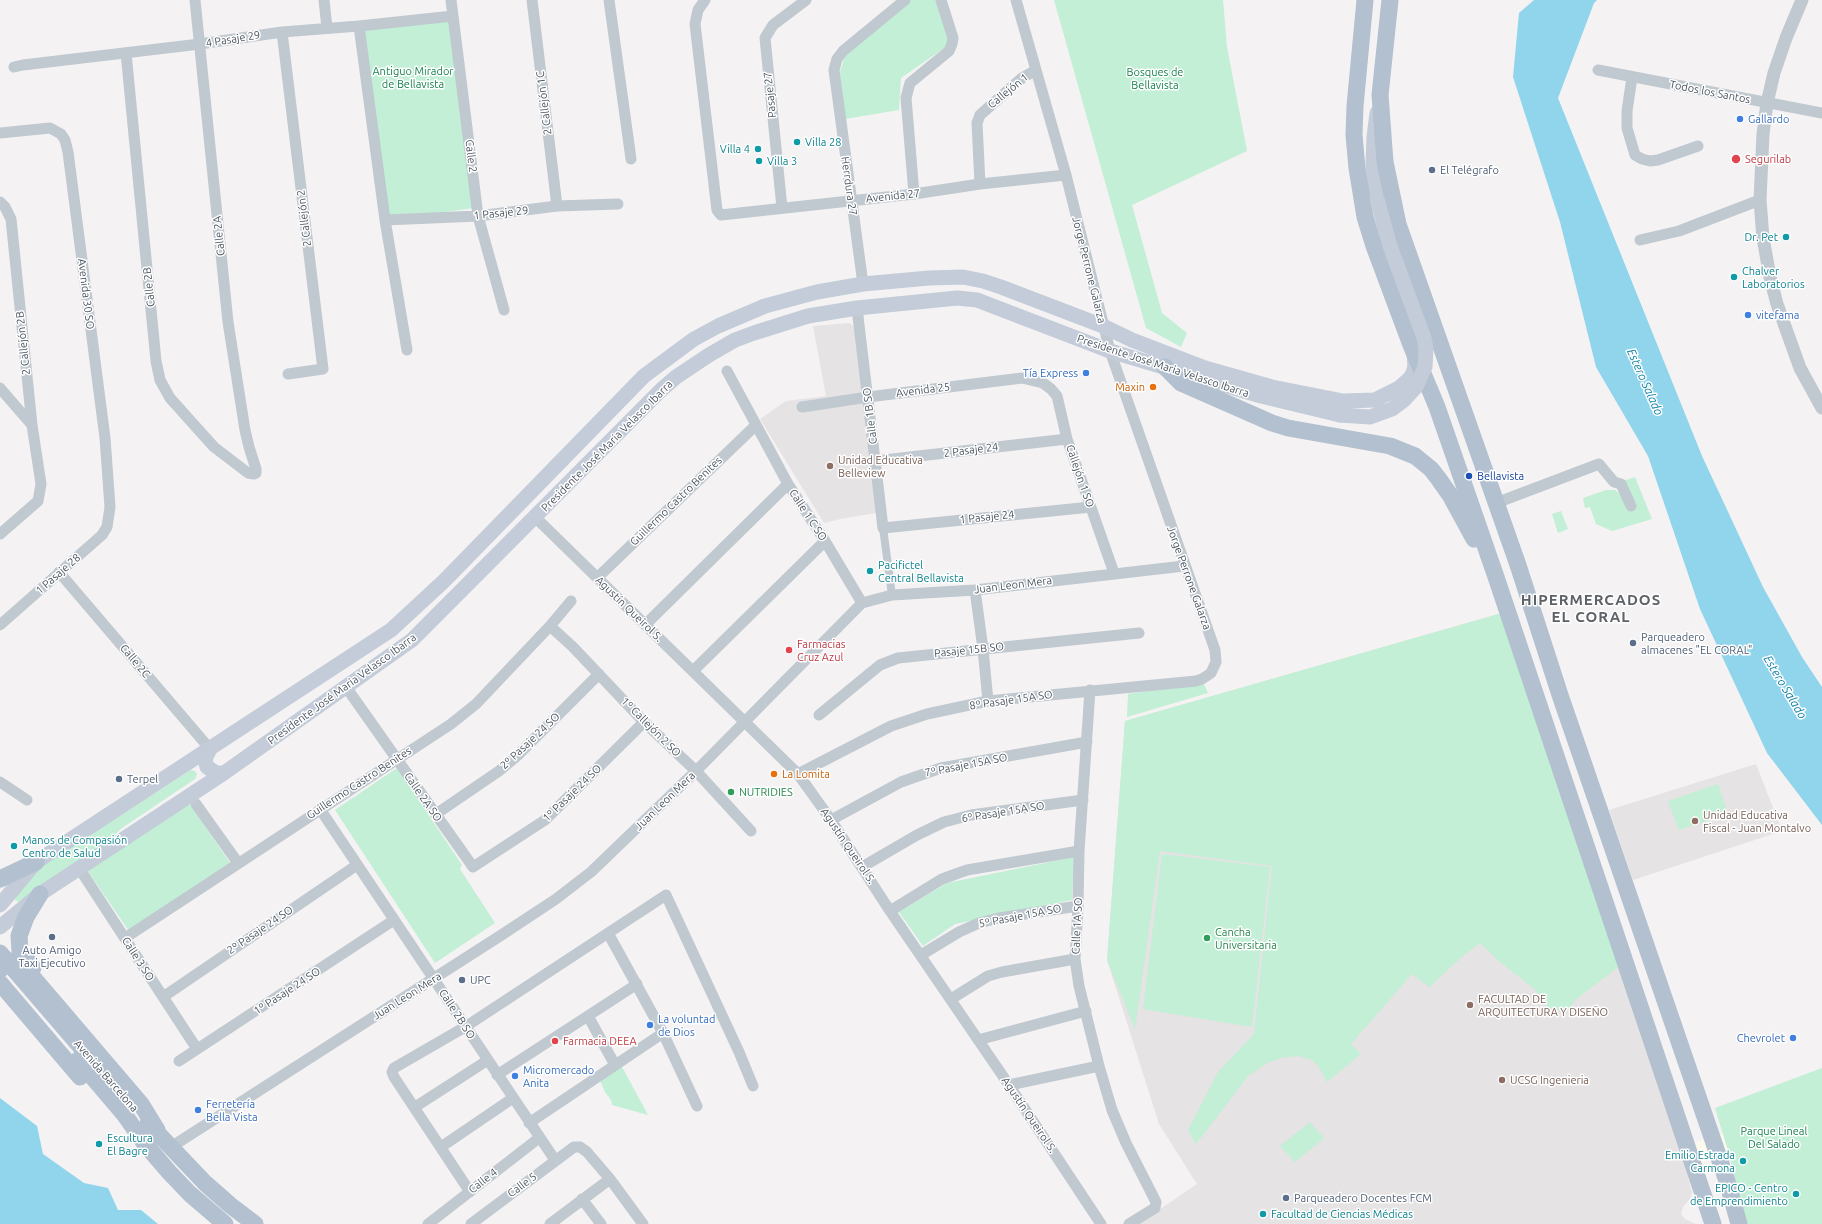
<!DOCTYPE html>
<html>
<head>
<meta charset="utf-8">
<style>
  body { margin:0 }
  canvas { display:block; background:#f4f2f2 }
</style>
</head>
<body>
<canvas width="1822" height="1224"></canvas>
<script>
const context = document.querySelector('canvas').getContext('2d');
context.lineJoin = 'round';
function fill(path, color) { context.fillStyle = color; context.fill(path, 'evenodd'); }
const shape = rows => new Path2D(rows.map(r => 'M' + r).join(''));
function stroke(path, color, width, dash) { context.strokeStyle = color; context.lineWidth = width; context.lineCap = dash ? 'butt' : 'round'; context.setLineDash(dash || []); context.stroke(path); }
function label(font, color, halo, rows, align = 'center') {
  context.font = font + ' Ubuntu,sans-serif'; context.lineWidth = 3; context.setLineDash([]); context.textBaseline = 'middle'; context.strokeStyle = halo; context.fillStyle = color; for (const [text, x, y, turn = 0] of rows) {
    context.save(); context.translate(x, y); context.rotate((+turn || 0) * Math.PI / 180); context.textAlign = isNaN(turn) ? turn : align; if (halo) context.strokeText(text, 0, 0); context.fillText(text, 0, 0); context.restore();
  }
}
fill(shape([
  [1723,1134,1729,1154,1685,1168,1680,1147]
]), '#fcf9ed');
fill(shape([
  [850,323,855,328,876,513,845,518,824,523,760,419,786,401,826,396,813,326],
  [1502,613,1680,1147,1692,1193,1690,1199,1683,1207,1681,1214,1685,1219,1696,1224,1138,1224,1197,1184,1159,1124,1107,960,1125,721],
  [1756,764,1782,831,1633,880,1609,810]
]), '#e5e3e4');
fill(shape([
  [907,0,937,0,950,38,947,46,901,78,899,110,845,119,840,72,846,53],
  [1054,0,1223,0,1227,47,1247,151,1132,205,1162,313,1187,333,1181,347,1146,328],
  [452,14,474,208,385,220,361,21],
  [1635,477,1652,519,1612,531,1596,524,1590,507,1585,508,1583,498,1606,490,1615,490,1621,495,1627,510,1633,508,1623,481],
  [1561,511,1568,529,1558,533,1552,514],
  [1502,613,1621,965,1575,1000,1569,1009,1555,1010,1546,1006,1537,991,1500,962,1480,943,1463,956,1429,987,1412,974,1351,1044,1361,1054,1327,1082,1319,1067,1312,1060,1298,1056,1281,1058,1267,1063,1248,1076,1196,1144,1188,1130,1218,1072,1254,1034,1272,866,1160,851,1135,1029,1107,960,1125,721],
  [1203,682,1208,693,1127,717,1128,694],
  [397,768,462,865,460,869,495,923,435,963,335,810],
  [191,770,195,771,197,774,195,779,122,828,102,846,18,902,11,896,36,870],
  [1718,784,1728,814,1679,830,1668,801],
  [190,804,230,863,129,931,87,870],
  [1162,854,1270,867,1252,1027,1143,1009],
  [1074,857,1072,900,955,924,923,946,899,912,947,883],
  [621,1065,648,1115,612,1105,611,1100,605,1092,599,1078],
  [1822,1068,1822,1224,1746,1224,1729,1154,1715,1108],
  [1310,1122,1324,1138,1295,1162,1280,1146]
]), '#c2efd5');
fill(shape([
  [1534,0,1597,0,1594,3,1558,98,1702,456,1763,587,1802,657,1822,687,1822,825,1767,753,1700,609,1648,456,1596,367,1560,222,1513,77,1519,13],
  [0,1098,37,1126,43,1154,84,1183,108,1188,118,1210,141,1210,158,1224,0,1224]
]), '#90d5eb');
stroke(shape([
  [883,528,892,595]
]), '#c0c8d0', 8);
stroke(shape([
  [324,0,327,28],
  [451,0,478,216,504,310],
  [532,0,557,206],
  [609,0,631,159],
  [705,0,698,10,695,24,717,210,721,215,914,194,980,184,1066,175],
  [359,26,385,220,407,350],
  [282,32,323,369,288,374],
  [126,53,156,361,160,380,170,398,214,447,248,473,254,474,256,473,256,469,249,447,245,430,228,322,195,0],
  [14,67,23,65,200,44,282,32,359,26,453,16],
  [1598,70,1822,113],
  [1632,77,1627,111,1627,128,1635,155,1642,159,1650,161,1658,160,1698,146],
  [0,133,50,128,61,134,65,140,68,152,105,438,110,507,107,527,102,535,0,625],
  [980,184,977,123,980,115,1022,78,1036,70],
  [914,194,906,98,910,83,949,51,952,44,953,38,941,0],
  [0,202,5,207,11,219,32,425,41,484,38,501,0,534],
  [782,208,765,38,773,25,806,0],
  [385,220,478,216,557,206,618,204],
  [1640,240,1679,231,1760,200],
  [863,284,834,70,837,59,843,51,905,0],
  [857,308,883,528,1091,507],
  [727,371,788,484,825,541,862,603],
  [0,388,32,425],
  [802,407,868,397,1022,378,1043,383,1051,389,1057,396,1067,439,1114,573],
  [875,461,1067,439],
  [1496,503,1599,464,1614,482,1621,484,1631,506],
  [535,517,798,774,831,820,890,911,1009,1085,1101,1224],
  [59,572,210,749],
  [597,578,756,425],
  [975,590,983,649,988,701],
  [645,625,788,484],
  [550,626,573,647,644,722,696,771,751,831],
  [693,671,825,541],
  [346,687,473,867,545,820,644,722],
  [1090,690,1079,851,1078,906,1075,959,1079,986,1099,1066,1112,1110,1126,1143,1156,1202,1155,1208,1129,1224],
  [819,715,880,665,898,658,1139,633],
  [798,774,891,726,927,714,988,701,1196,681,1202,679,1211,673,1216,662,1215,650,1110,351,1066,175,1016,0],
  [0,782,27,800],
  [196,804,238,863],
  [320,809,555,1160],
  [436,814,499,771,518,755,599,674],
  [831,820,901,782,941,768,1087,742],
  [862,867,917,835,944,822,971,815,1083,800],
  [79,868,197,1049],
  [890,911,942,879,967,870,1079,851],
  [608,933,663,1033,697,1106],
  [125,938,451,724,476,704,550,626,571,601],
  [921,955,959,932,979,923,999,918,1078,906],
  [163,997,357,865],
  [951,999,988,976,1002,972,1075,959],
  [588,1016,615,1065],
  [978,1040,1086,1011],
  [179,1061,394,920],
  [497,1075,637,984],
  [1009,1085,1099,1066],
  [415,1107,488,1060],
  [529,1123,663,1033],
  [171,1147,503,934,556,899,591,872,696,771,862,603,892,595,975,590,1184,566],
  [441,1147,513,1098],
  [470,1192,394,1077,392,1072,394,1068,465,1027,666,895,739,1052,753,1086],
  [582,1199,601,1224],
  [428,1224,539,1138],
  [471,1224,574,1147,580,1147,587,1152,610,1179,643,1224],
  [550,1224,610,1179]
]), '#c0c8d0', 11);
stroke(shape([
  [1802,0,1786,38,1774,73,1767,103,1763,134,1760,200,1763,238,1770,277,1777,304,1800,368,1822,408]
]), '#c0c8d0', 13);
stroke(shape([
  [1377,199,1373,165,1374,137,1377,113],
  [210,749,205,759,207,767,216,773,224,773],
  [0,905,36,862,391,630,444,581,644,376,694,339,718,326,765,306,817,292,863,284,929,278,963,277,983,281,1001,287,1103,326,1132,340,1205,368,1272,387,1343,401,1375,400,1399,388,1410,378,1413,373,1415,366,1414,354],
  [0,927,40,894,224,773,412,640,661,390,676,377,709,355,735,340,754,333,808,316,857,308,957,298,977,300,1110,351,1261,396,1340,415]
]), '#c3ccd8', 15);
stroke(shape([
  [1365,0,1355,106,1354,135,1357,168,1365,217,1374,246,1411,345,1437,407,1496,577,1713,1224],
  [1390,0,1380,95,1385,162,1398,224,1518,565,1560,695,1727,1181,1739,1224],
  [1165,367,1181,383,1272,423,1288,428,1390,446,1415,456,1431,469,1438,478,1450,495,1474,539],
  [0,879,36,862],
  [33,968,20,951,19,936,26,917,40,894],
  [0,970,4,964,9,961,20,962,24,967,141,1104,157,1130],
  [0,983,80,1077],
  [78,1060,124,1114,145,1144,169,1172,190,1194,225,1224],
  [148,1123,205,1183,230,1205,255,1224]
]), '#b2c0cf', 17);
stroke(shape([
  [1340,415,1370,417,1392,409,1404,400,1416,387,1425,367,1426,348,1424,338,1390,246,1377,199]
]), '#c3ccd8', 15);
stroke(shape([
  [0,953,86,1053]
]), '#b2c0cf', 17);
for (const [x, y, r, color] of [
  [1740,119,4,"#3f7fe0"],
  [797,142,4,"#0f9aa8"],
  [758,149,4,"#0f9aa8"],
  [1736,159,5,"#e0444e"],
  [759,161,4,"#0f9aa8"],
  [1432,170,4,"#5c6f8a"],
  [1786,237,4,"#0f9aa8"],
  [1734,277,4,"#0f9aa8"],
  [1748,315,4,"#3f7fe0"],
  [1086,373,4,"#3f7fe0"],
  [1153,387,4,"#e8710a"],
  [830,466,4,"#8d6e63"],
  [1469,476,4,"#1a4fb4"],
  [870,571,4,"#0f9aa8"],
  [1633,643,4,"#5c6f8a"],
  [789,650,4,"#e0444e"],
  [774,774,4,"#e8710a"],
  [119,779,4,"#5c6f8a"],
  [731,792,4,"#2e9e5b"],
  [1695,821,4,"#8d6e63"],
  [14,846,4,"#0f9aa8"],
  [52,937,4,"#5c6f8a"],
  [1207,938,4,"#2e9e5b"],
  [462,980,4,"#5c6f8a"],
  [1470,1005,4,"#8d6e63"],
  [650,1025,4,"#3f7fe0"],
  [1793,1038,4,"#3f7fe0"],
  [555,1041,4,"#e0444e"],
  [515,1076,4,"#3f7fe0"],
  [1502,1080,4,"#8d6e63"],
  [198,1110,4,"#3f7fe0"],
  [99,1144,4,"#0f9aa8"],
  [1743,1161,4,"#0f9aa8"],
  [1796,1194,4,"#0f9aa8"],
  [1286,1198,4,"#5c6f8a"],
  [1263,1214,4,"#0f9aa8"]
]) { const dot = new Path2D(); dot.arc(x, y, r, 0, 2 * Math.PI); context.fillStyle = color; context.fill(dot); stroke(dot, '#fff', 1.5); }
label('11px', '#4a545f', '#fff', [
  ["4 Pasaje 29",233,39,-9],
  ["Callejón 1",1008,91,-39],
  ["Todos los Santos",1710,92,11],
  ["Pasaje 27",770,95,-96],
  ["2 Callejón 1C",544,103,-97],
  ["Calle 2",471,156,83],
  ["Herrdura 27",849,186,82],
  ["Avenida 27",893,196,-6],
  ["1 Pasaje 29",501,213,-6],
  ["2 Callejón 2",304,218,-97],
  ["Calle 2A",219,236,-96],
  ["Jorge Perrone Galarza",1089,270,76],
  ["Calle 2B",149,287,-96],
  ["Avenida 30 SO",86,294,83],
  ["2 Callejón 2B",23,343,-96],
  ["Presidente José Maria Velasco Ibarra",1163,366,18],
  ["Avenida 25",923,390,-7],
  ["Calle 1B SO",870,416,-97],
  ["Presidente José Maria Velasco Ibarra",607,446,-45],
  ["2 Pasaje 24",971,450,-7],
  ["Callejón 1 SO",1080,476,71],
  ["Guillermo Castro Benites",676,501,-44],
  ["Calle 1 C SO",808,515,57],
  ["1 Pasaje 24",987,517,-6],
  ["1 Pasaje 28",58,574,-41],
  ["Jorge Perrone Galarza",1189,578,70],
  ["Juan Leon Mera",1013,585,-7],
  ["Agustín Queirol S.",629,609,44],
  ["Pasaje 15B SO",969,650,-6],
  ["Calle 2C",135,661,50],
  ["Presidente José Maria Velasco Ibarra",342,689,-36],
  ["8º Pasaje 15A SO",1011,700,-8],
  ["1º Callejón 2 SO",651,727,45],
  ["2º Pasaje 24 SO",530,741,-43],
  ["7º Pasaje 15A SO",966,765,-11],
  ["Guillermo Castro Benites",359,783,-33],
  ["1º Pasaje 24 SO",572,793,-44],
  ["Calle 2A SO",423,797,55],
  ["Juan Leon Mera",665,801,-44],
  ["6º Pasaje 15A SO",1003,812,-9],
  ["Agustín Queirol S.",848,846,56],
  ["5º Pasaje 15A SO",1020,916,-11],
  ["Calle 1A SO",1077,926,-87],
  ["2º Pasaje 24 SO",260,930,-34],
  ["Calle 3 SO",138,959,57],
  ["1º Pasaje 24 SO",287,991,-33],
  ["Juan Leon Mera",407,996,-32],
  ["Calle 2B SO",457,1014,57],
  ["Avenida Barcelona",106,1076,49],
  ["Agustín Queirol S.",1029,1115,56],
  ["Calle 4",483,1181,-38],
  ["Calle 5",522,1185,-37]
]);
label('11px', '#198151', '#fff', [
  ["Antiguo Mirador",413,71],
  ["de Bellavista",413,84],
  ["Bosques de",1155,72],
  ["Bellavista",1155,85],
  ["Parque Lineal",1774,1131],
  ["Del Salado",1774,1144]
]);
label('11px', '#366cbe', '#fff', [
  ["Gallardo",1748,119],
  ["vitefama",1756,315],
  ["Tía Express",1078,373,"right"],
  ["La voluntad",658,1019],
  ["de Dios",658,1032],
  ["Chevrolet",1785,1038,"right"],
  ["Micromercado",523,1070],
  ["Anita",523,1083],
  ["Ferretería",206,1104],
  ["Bella Vista",206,1117]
], 'left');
label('11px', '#0d838f', '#fff', [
  ["Villa 28",805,142],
  ["Villa 4",750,149,"right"],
  ["Villa 3",767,161],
  ["Dr. Pet",1778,237,"right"],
  ["Chalver",1742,271],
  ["Laboratorios",1742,284],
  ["Pacifictel",878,565],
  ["Central Bellavista",878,578],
  ["Manos de Compasión",22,840],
  ["Centro de Salud",22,853],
  ["Escultura",107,1138],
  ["El Bagre",107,1151],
  ["Emilio Estrada",1735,1155,"right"],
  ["Carmona",1735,1168,"right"],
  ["EPICO - Centro",1788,1188,"right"],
  ["de Emprendimiento",1788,1201,"right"],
  ["Facultad de Ciencias Médicas",1271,1214]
], 'left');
label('11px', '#be3a42', '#fff', [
  ["Segurilab",1745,159],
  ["Farmacias",797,644],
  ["Cruz Azul",797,657],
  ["Farmacia DEEA",563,1041]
], 'left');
label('11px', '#4e5e75', '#fff', [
  ["El Telégrafo",1440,170],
  ["Parqueadero",1641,637],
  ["almacenes \"EL CORAL\"",1641,650],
  ["Terpel",127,779],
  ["Auto Amigo",52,950,"center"],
  ["Taxi Ejecutivo",52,963,"center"],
  ["UPC",470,980],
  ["Parqueadero Docentes FCM",1294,1198]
], 'left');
label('11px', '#c56008', '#fff', [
  ["Maxin",1145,387],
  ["La Lomita",782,774,"left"]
], 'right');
label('11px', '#785e54', '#fff', [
  ["Unidad Educativa",838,460],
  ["Belleview",838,473],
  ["Unidad Educativa",1703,815],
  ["Fiscal - Juan Montalvo",1703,828],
  ["FACULTAD DE",1478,999],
  ["ARQUITECTURA Y DISEÑO",1478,1012],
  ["UCSG Ingenieria",1510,1080]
], 'left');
label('11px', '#164399', '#fff', [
  ["Bellavista",1477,476]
], 'left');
label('11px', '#27864d', '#fff', [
  ["NUTRIDIES",739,792],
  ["Cancha",1215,932],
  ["Universitaria",1215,945]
], 'left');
label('italic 12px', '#0f80a5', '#fff', [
  ["Estero Salado",1645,382,66],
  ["Estero Salado",1785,687,59]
]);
context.letterSpacing = '1px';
label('bold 15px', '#5e6267', '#fff', [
  ["HIPERMERCADOS",1591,600],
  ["EL CORAL",1591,617]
]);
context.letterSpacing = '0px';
</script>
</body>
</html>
